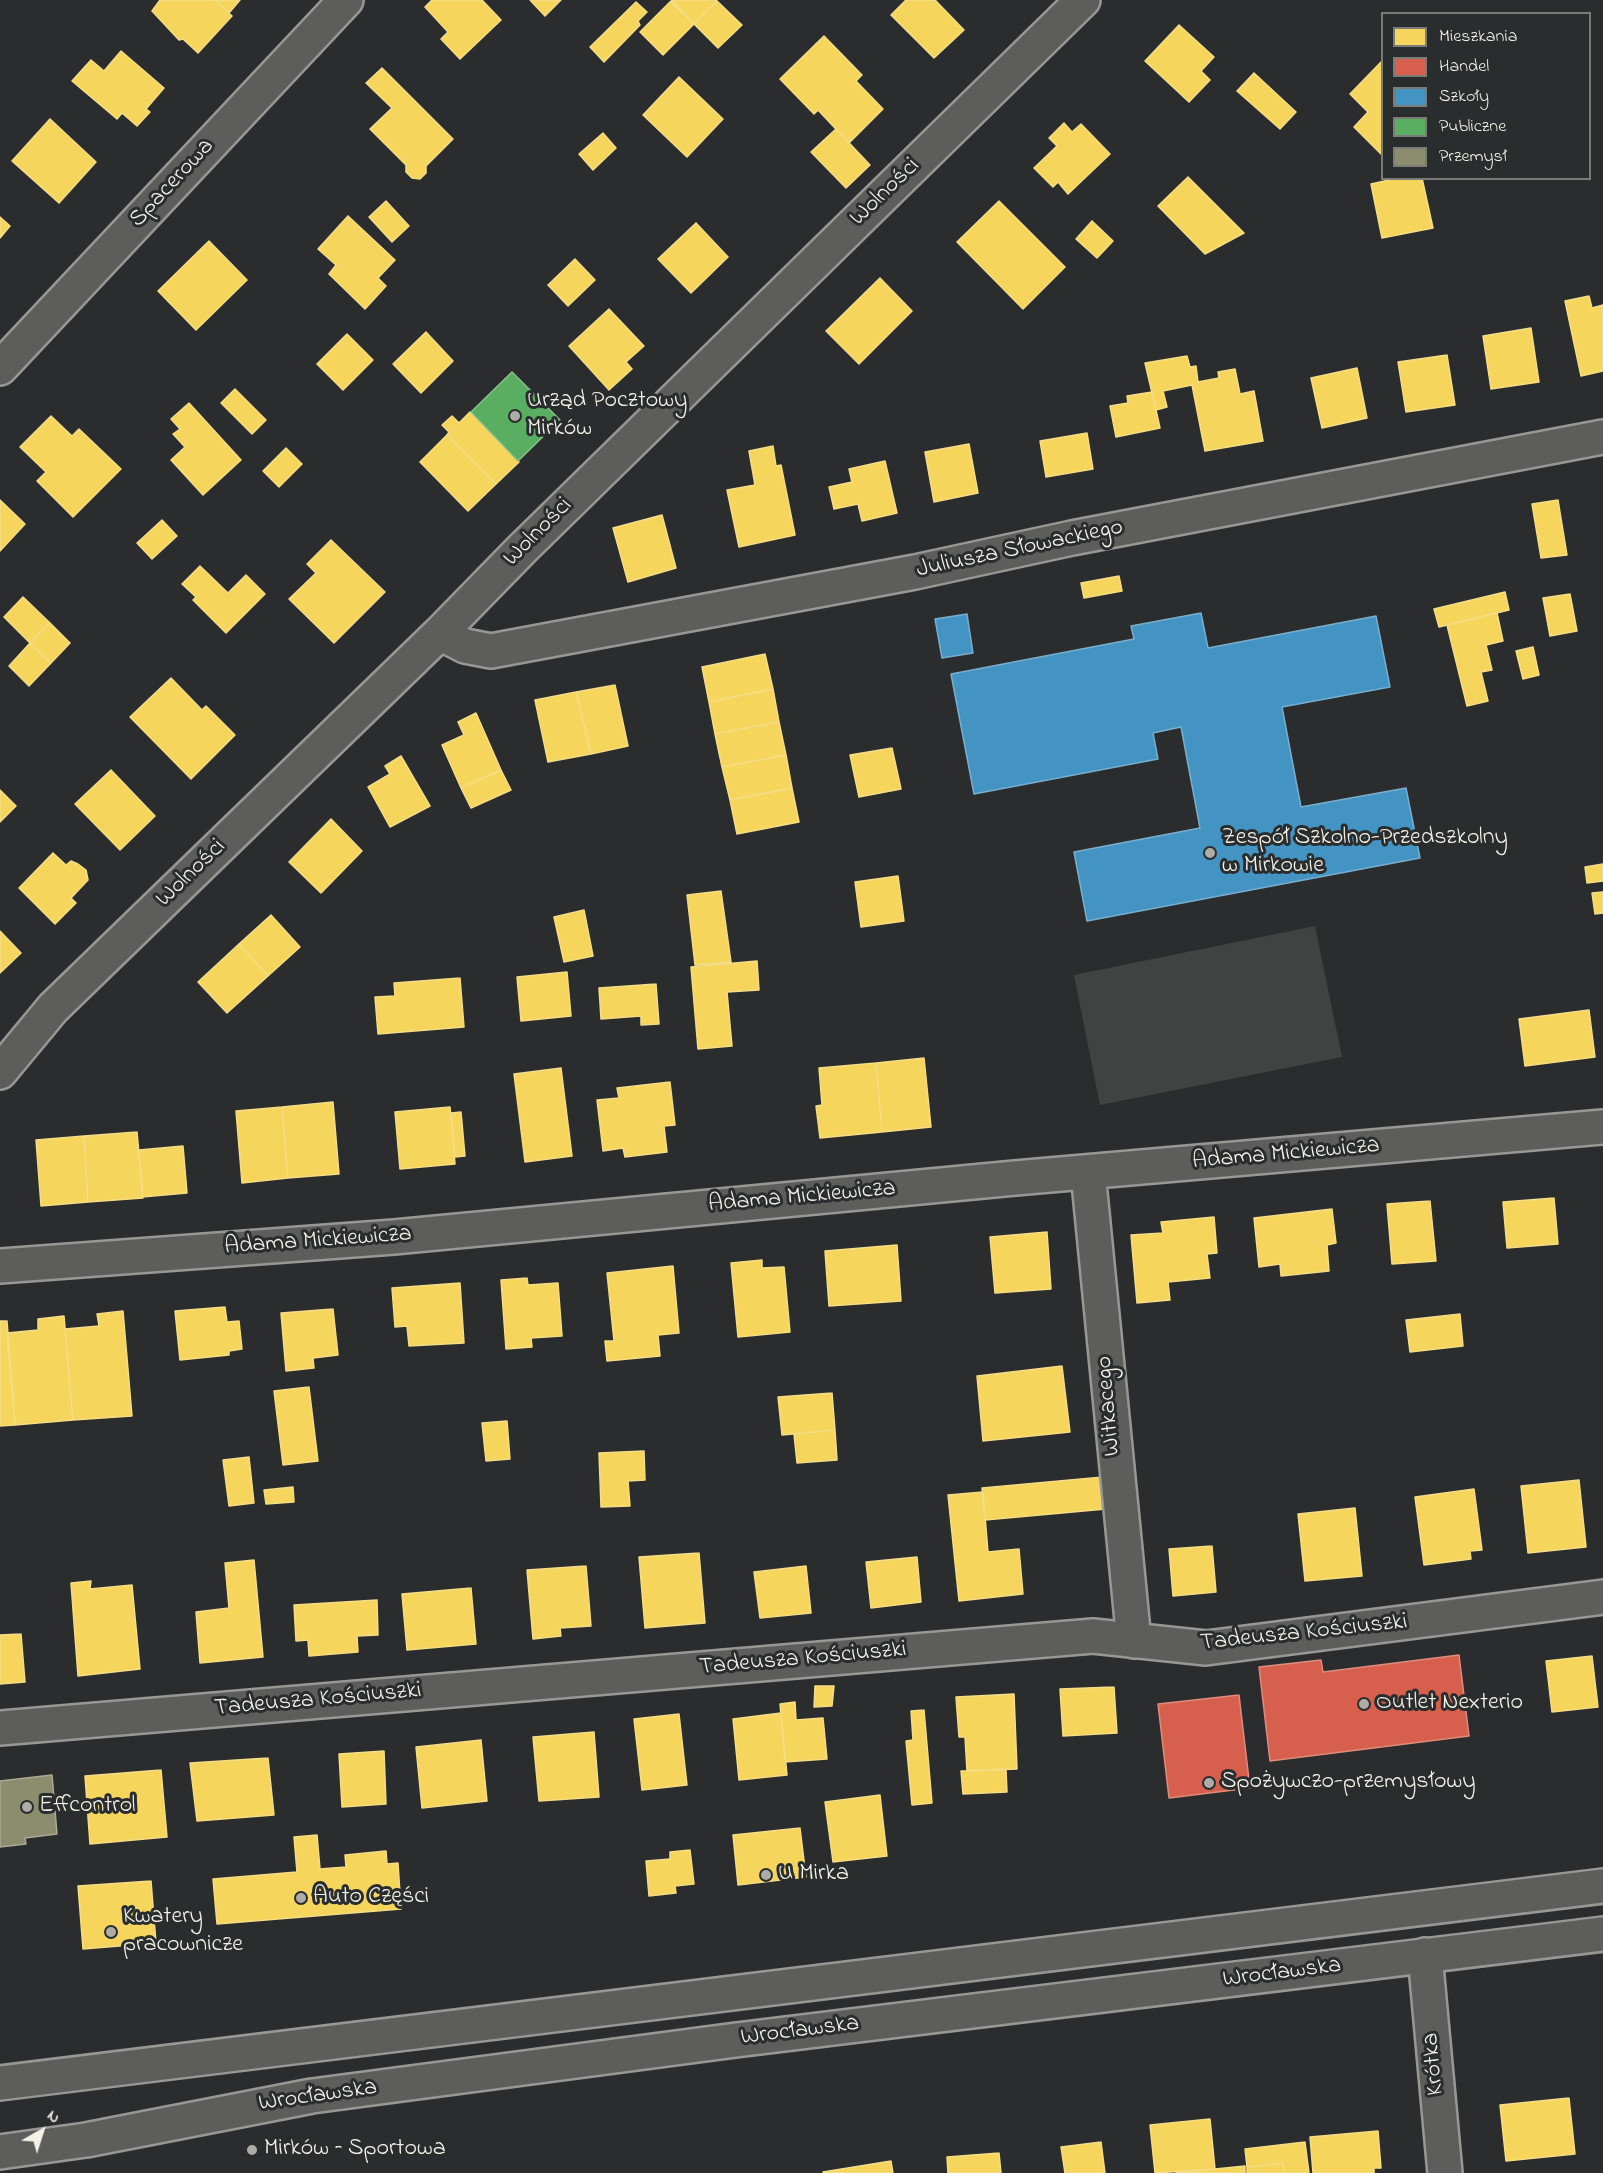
<!DOCTYPE html>
<html>
<head>
<meta charset="utf-8">
<style>
  body { margin:0 }
  #map { position:relative; width:1603px; height:2173px; overflow:hidden; background:#2b2c2d; font-family:"Indie Flower",sans-serif }
  canvas { display:block }
  .legend { position:absolute; left:1381px; top:12px; width:210px; height:168px; box-sizing:border-box; background:#2a2d2e; border:2px solid #7b7b78; margin:0; padding:8px 10px; list-style:none; font-size:18px; color:#f4f1e8 }
  .legend li { display:flex; align-items:center; gap:12px; height:30px }
  .legend b { width:30px; border:2px solid #7b7b78 }
  .north { position:absolute; left:12px; top:2101px; width:60px; height:60px; -webkit-text-stroke:4px #2a2d2e; paint-order:stroke; rotate:39deg; font-size:16px; font-weight:700; line-height:24px; text-align:center; color:#f4f1e8 }
  .north::after { content:''; display:block; margin:auto; width:21px; height:27px; background:#f4f1e8; clip-path:polygon(50% 0,100% 100%,50% 72%,0 100%) }
</style>
</head>
<body>
<div id="map">
<canvas width="1603" height="2173"></canvas>
<ul class="legend">
<li><b style="height:16px;background:#f6d55c"></b>Mieszkania</li>
<li><b style="height:16px;background:#d6604d"></b>Handel</li>
<li><b style="height:16px;background:#4393c3"></b>Szkoły</li>
<li><b style="height:16px;background:#5aae61"></b>Publiczne</li>
<li><b style="height:16px;background:#8c8c6e"></b>Przemysł</li>
</ul>
<div class="north">N</div>
</div>
<script>
const context = document.querySelector('canvas').getContext('2d');
context.lineJoin = 'round';
function fill(path, color) { context.fillStyle = color; context.fill(path, 'evenodd'); }
const shape = rows => new Path2D(rows.map(r => 'M' + r).join(''));
function stroke(path, color, width, dash) { context.strokeStyle = color; context.lineWidth = width; context.lineCap = dash ? 'butt' : 'round'; context.setLineDash(dash || []); context.stroke(path); }
function label(font, color, halo, rows, align = 'center') {
  context.font = font + ' "Indie Flower",sans-serif'; context.lineWidth = 6; context.setLineDash([]); context.textBaseline = 'middle'; context.strokeStyle = halo; context.fillStyle = color; for (const [text, x, y, turn = 0] of rows) {
    context.save(); context.translate(x, y); context.rotate((+turn || 0) * Math.PI / 180); context.textAlign = isNaN(turn) ? turn : align; if (halo) context.strokeText(text, 0, 0); context.fillText(text, 0, 0); context.restore();
  }
}
fill(shape([
  [1315,926,1342,1057,1100,1105,1074,975]
]), '#414242');
const homes = shape([
  [160,0,215,0,232,16,198,53,183,39,179,40,152,11,160,0],
  [215,0,240,0,229,13,215,0],
  [432,0,482,0,501,20,460,59,441,39,448,32,425,7,432,0],
  [530,0,561,0,545,16,530,0],
  [672,0,716,0,717,1,694,24,672,0],
  [906,0,935,0,964,30,934,58,891,15,906,0],
  [671,1,694,24,663,55,640,32,671,1],
  [717,1,742,25,718,48,694,24,717,1],
  [636,2,647,12,638,21,640,25,604,62,590,47,636,2],
  [1179,25,1214,57,1201,71,1210,80,1189,102,1145,61,1179,25],
  [824,36,862,75,856,81,883,109,849,143,818,110,814,114,780,79,824,36],
  [121,51,164,88,146,109,150,112,137,126,122,113,117,119,72,81,91,60,104,71,121,51],
  [1382,61,1382,155,1354,127,1368,112,1350,94,1382,61],
  [382,68,453,139,426,166,426,173,420,179,412,178,406,172,406,165,370,129,392,108,366,83,382,68],
  [1254,73,1296,112,1280,129,1237,91,1254,73],
  [679,77,723,119,687,157,643,115,679,77],
  [50,119,96,162,59,203,12,161,50,119],
  [1064,123,1072,132,1081,124,1110,154,1068,194,1058,182,1053,187,1034,168,1057,146,1049,138,1064,123],
  [836,129,870,165,846,188,811,152,836,129],
  [603,133,616,148,593,170,579,154,603,133],
  [1188,177,1244,233,1205,254,1158,206,1188,177],
  [1398,178,1422,178,1433,228,1382,238,1371,184,1398,178],
  [386,201,409,226,392,242,369,217,386,201],
  [999,201,1065,267,1023,309,957,242,999,201],
  [348,216,395,260,378,278,386,286,365,309,329,274,336,265,318,249,348,216],
  [0,217,10,226,0,238,0,217],
  [1092,221,1113,241,1097,258,1076,239,1092,221],
  [696,223,728,257,691,293,658,259,696,223],
  [209,241,247,280,196,330,158,291,209,241],
  [575,259,595,280,568,306,548,285,575,259],
  [880,278,912,311,859,364,826,331,880,278],
  [1589,296,1592,308,1603,305,1603,371,1581,376,1565,301,1589,296],
  [609,309,644,346,626,362,632,369,609,390,569,346,609,309],
  [1531,328,1539,382,1491,389,1483,336,1531,328],
  [426,332,453,361,421,393,393,364,426,332],
  [347,334,373,360,343,390,317,364,347,334],
  [1447,355,1455,405,1406,412,1398,362,1447,355],
  [1187,356,1190,367,1196,366,1198,382,1219,378,1218,372,1235,369,1240,394,1254,391,1263,441,1205,451,1192,385,1163,391,1167,407,1156,410,1145,363,1187,356],
  [1357,368,1367,418,1322,428,1311,378,1357,368],
  [235,389,266,420,252,434,221,403,235,389],
  [1152,392,1160,428,1116,437,1110,406,1128,403,1127,396,1152,392],
  [189,403,241,460,203,495,171,460,185,447,173,434,180,429,171,419,189,403],
  [470,412,519,462,496,484,447,435,449,432,442,425,452,416,459,423,470,412],
  [51,416,72,436,79,429,121,469,73,517,37,481,46,472,20,447,51,416],
  [1087,433,1093,469,1046,477,1040,441,1087,433],
  [447,435,496,484,468,511,420,462,447,435],
  [969,444,978,493,934,502,925,452,969,444],
  [773,446,776,466,781,465,795,535,739,547,727,490,755,485,749,451,773,446],
  [286,448,302,464,279,487,263,471,286,448],
  [885,461,897,513,862,521,858,504,834,509,829,487,852,482,849,469,885,461],
  [0,500,25,524,0,551,0,500],
  [1558,500,1567,555,1541,558,1532,504,1558,500],
  [662,515,676,568,628,582,613,528,662,515],
  [162,520,177,536,152,559,137,543,162,520],
  [331,540,385,592,334,643,289,599,316,573,307,564,331,540],
  [200,566,228,593,246,575,265,594,226,633,193,600,196,597,182,584,200,566],
  [1119,576,1122,591,1084,598,1081,583,1119,576],
  [1505,592,1509,610,1439,627,1434,609,1505,592],
  [1570,594,1577,631,1550,636,1543,598,1570,594],
  [23,597,50,623,30,643,4,617,23,597],
  [1497,613,1503,641,1486,645,1492,670,1481,672,1488,701,1467,706,1447,625,1497,613],
  [50,623,70,643,51,663,30,643,50,623],
  [30,643,51,663,29,686,9,666,30,643],
  [1533,647,1539,675,1523,679,1516,651,1533,647],
  [765,654,773,689,709,702,702,667,765,654],
  [171,678,202,710,206,706,235,735,191,779,130,717,171,678],
  [615,685,628,746,591,754,576,692,615,685],
  [773,689,779,722,715,734,709,702,773,689],
  [576,692,591,754,548,762,535,700,576,692],
  [476,713,501,770,461,788,442,745,464,735,458,722,476,713],
  [779,722,786,755,722,767,715,734,779,722],
  [892,748,901,789,859,797,850,755,892,748],
  [786,755,792,788,730,800,722,767,786,755],
  [401,756,430,806,390,827,368,787,390,774,385,766,401,756],
  [111,770,155,816,120,850,75,804,111,770],
  [501,770,511,790,471,808,461,788,501,770],
  [792,788,799,822,737,834,730,800,792,788],
  [0,790,16,806,0,822,0,790],
  [331,819,362,851,321,893,289,862,331,819],
  [53,853,66,865,71,861,78,864,86,870,88,880,71,898,76,903,55,924,19,888,53,853],
  [1603,864,1603,881,1587,883,1585,867,1603,864],
  [898,876,904,921,861,927,855,882,898,876],
  [721,891,731,962,695,965,687,895,721,891],
  [1603,892,1603,913,1595,914,1592,893,1603,892],
  [584,910,593,956,564,962,554,917,584,910],
  [271,915,300,947,268,976,239,944,271,915],
  [0,931,21,953,0,973,0,931],
  [239,944,268,976,227,1013,198,982,239,944],
  [757,961,759,990,727,992,732,1046,698,1049,691,967,757,961],
  [567,972,571,1016,521,1021,517,977,567,972],
  [460,978,464,1027,378,1034,375,997,395,996,394,983,460,978],
  [656,984,659,1024,641,1025,641,1016,601,1019,599,988,656,984],
  [1589,1010,1595,1057,1525,1066,1519,1019,1589,1010],
  [924,1058,931,1127,882,1132,876,1063,924,1058],
  [876,1063,882,1132,820,1138,816,1106,822,1105,819,1068,876,1063],
  [561,1068,572,1156,525,1162,514,1074,561,1068],
  [670,1082,675,1125,664,1126,667,1152,625,1157,623,1148,603,1151,597,1100,619,1098,617,1088,670,1082],
  [333,1102,339,1174,288,1178,282,1107,333,1102],
  [282,1107,288,1178,242,1183,236,1111,282,1107],
  [450,1107,455,1164,400,1169,395,1112,450,1107],
  [461,1112,465,1156,455,1157,451,1113,461,1112],
  [137,1132,143,1198,88,1202,84,1136,137,1132],
  [84,1136,88,1202,41,1206,36,1140,84,1136],
  [183,1146,187,1193,142,1197,139,1150,183,1146],
  [1554,1198,1558,1244,1507,1248,1503,1202,1554,1198],
  [1430,1201,1436,1261,1392,1264,1387,1204,1430,1201],
  [1332,1209,1336,1243,1327,1245,1329,1271,1281,1276,1280,1264,1259,1267,1254,1218,1332,1209],
  [1214,1217,1217,1253,1207,1254,1210,1278,1168,1282,1170,1300,1137,1303,1131,1235,1163,1233,1161,1222,1214,1217],
  [1047,1232,1051,1289,995,1293,990,1237,1047,1232],
  [897,1245,901,1301,829,1306,825,1251,897,1245],
  [762,1260,762,1268,784,1267,790,1332,738,1337,731,1263,762,1260],
  [673,1266,679,1333,658,1335,660,1356,607,1361,605,1341,614,1341,607,1273,673,1266],
  [527,1278,528,1285,558,1283,562,1336,531,1338,532,1347,506,1349,501,1280,527,1278],
  [460,1283,464,1343,409,1346,407,1326,395,1327,392,1288,460,1283],
  [225,1307,227,1322,239,1321,242,1349,229,1351,229,1355,180,1360,175,1311,225,1307],
  [333,1309,338,1355,313,1358,314,1368,286,1371,281,1313,333,1309],
  [123,1311,132,1416,73,1420,65,1329,99,1326,97,1314,123,1311],
  [1460,1314,1463,1346,1410,1352,1406,1320,1460,1314],
  [64,1316,73,1420,15,1425,7,1333,38,1330,38,1319,64,1316],
  [0,1321,7,1321,15,1425,0,1426,0,1321],
  [1062,1366,1070,1432,983,1441,977,1376,1062,1366],
  [309,1387,318,1461,283,1465,274,1391,309,1387],
  [832,1393,835,1430,782,1435,778,1397,832,1393],
  [507,1421,510,1459,486,1461,482,1423,507,1421],
  [835,1430,837,1460,797,1463,794,1434,835,1430],
  [644,1451,645,1480,628,1481,630,1506,601,1507,599,1453,644,1451],
  [249,1457,254,1503,229,1506,223,1460,249,1457],
  [1103,1477,1106,1509,985,1520,982,1488,1103,1477],
  [1579,1480,1586,1547,1528,1553,1521,1486,1579,1480],
  [293,1487,294,1502,266,1504,264,1490,293,1487],
  [1474,1489,1482,1550,1470,1551,1471,1559,1424,1565,1415,1497,1474,1489],
  [983,1492,988,1552,1019,1549,1023,1594,959,1601,948,1495,983,1492],
  [1355,1508,1362,1576,1305,1581,1298,1514,1355,1508],
  [1212,1546,1216,1592,1173,1596,1169,1549,1212,1546],
  [699,1553,705,1623,645,1628,639,1557,699,1553],
  [917,1557,921,1602,871,1608,866,1562,917,1557],
  [254,1560,263,1657,200,1663,196,1612,229,1608,225,1563,254,1560],
  [586,1566,591,1626,560,1628,561,1636,533,1639,527,1570,586,1566],
  [806,1566,811,1613,760,1618,754,1572,806,1566],
  [91,1581,90,1589,132,1585,140,1669,78,1676,71,1583,91,1581],
  [471,1588,476,1644,407,1650,402,1594,471,1588],
  [377,1600,378,1635,357,1636,358,1652,309,1656,308,1640,296,1641,294,1605,377,1600],
  [21,1634,25,1682,0,1684,0,1635,21,1634],
  [1592,1656,1598,1707,1552,1712,1546,1661,1592,1656],
  [815,1686,834,1686,832,1706,814,1707,815,1686],
  [1114,1687,1117,1733,1063,1736,1060,1689,1114,1687],
  [1014,1694,1017,1769,967,1771,965,1737,959,1737,956,1697,1014,1694],
  [795,1702,796,1720,823,1718,827,1759,785,1762,780,1704,795,1702],
  [924,1710,932,1803,912,1805,906,1741,913,1740,911,1711,924,1710],
  [781,1713,787,1775,739,1780,733,1719,781,1713],
  [679,1714,687,1785,642,1790,634,1719,679,1714],
  [594,1732,599,1797,539,1801,533,1737,594,1732],
  [481,1740,487,1801,422,1808,416,1747,481,1740],
  [384,1751,386,1804,342,1807,339,1754,384,1751],
  [268,1758,274,1815,197,1821,190,1763,268,1758],
  [1006,1769,1007,1792,963,1794,961,1771,1006,1769],
  [161,1770,167,1837,90,1844,85,1776,161,1770],
  [880,1795,887,1856,833,1862,825,1802,880,1795],
  [800,1828,806,1877,738,1885,733,1835,800,1828],
  [317,1835,320,1869,346,1867,345,1855,386,1851,387,1864,398,1863,401,1909,217,1924,213,1879,297,1872,294,1837,317,1835],
  [690,1850,694,1884,675,1886,676,1893,649,1896,646,1861,670,1859,670,1852,690,1850],
  [151,1881,156,1943,83,1949,78,1886,151,1881],
  [1569,2098,1575,2154,1506,2161,1500,2105,1569,2098],
  [1210,2119,1215,2169,1155,2173,1150,2125,1210,2119],
  [1378,2131,1381,2168,1374,2168,1374,2173,1313,2173,1310,2137,1378,2131],
  [1101,2142,1105,2173,1065,2173,1061,2147,1101,2142],
  [1305,2142,1309,2173,1284,2173,1283,2163,1247,2167,1245,2149,1305,2142],
  [999,2153,1001,2173,948,2173,947,2157,999,2153],
  [891,2161,893,2173,823,2173,823,2172,891,2161],
  [1283,2163,1284,2173,1247,2173,1247,2167,1283,2163],
  [1245,2166,1245,2173,1176,2173,1215,2169,1245,2166]
]);
fill(homes, '#f6d55c');
stroke(homes, '#f5dd86', 1.5);
const shops = shape([
  [1459,1655,1469,1736,1270,1761,1259,1667,1321,1660,1323,1672,1459,1655],
  [1239,1695,1250,1788,1169,1798,1158,1704,1239,1695]
]);
fill(shops, '#d6604d');
stroke(shops, '#df8c7c', 1.5);
const schools = shape([
  [1201,613,1208,648,1376,616,1390,687,1282,707,1301,807,1406,788,1420,858,1087,921,1074,852,1200,828,1181,727,1153,733,1158,759,974,794,951,674,1134,639,1131,626,1201,613],
  [967,614,973,653,942,658,935,619,967,614]
]);
fill(schools, '#4393c3');
stroke(schools, '#78afce', 1.5);
const public = shape([
  [512,372,560,420,518,461,471,412,512,372]
]);
fill(public, '#5aae61');
stroke(public, '#88c28a', 1.5);
const industry = shape([
  [52,1775,57,1834,25,1838,26,1844,0,1847,0,1781,52,1775]
]);
fill(industry, '#8c8c6e');
stroke(industry, '#abaa93', 1.5);
const minor = shape([
  [0,368,346,0],
  [440,633,465,646,491,651,915,572,1072,538,1603,437],
  [0,1072,53,1008,440,633,522,549,1083,0],
  [1088,1172,1134,1641],
  [0,1266,394,1237,1015,1178,1603,1127],
  [0,1728,1093,1636,1206,1648,1603,1597],
  [1425,1955,1445,2173]
]);
const major = shape([
  [0,2083,1603,1886],
  [0,2152,86,2140,312,2096,736,2040,1603,1934]
]);
stroke(minor, '#979796', 38);
stroke(major, '#979796', 38);
stroke(minor, '#5d5d5c', 33);
stroke(major, '#5d5d5c', 33);
for (const [x, y, r, color] of [
  [515,416,6,"#aeaca7"],
  [1210,853,6,"#aeaca7"],
  [1364,1704,6,"#aeaca7"],
  [1209,1783,6,"#aeaca7"],
  [27,1807,6,"#aeaca7"],
  [766,1875,6,"#aeaca7"],
  [301,1898,6,"#aeaca7"],
  [111,1932,6,"#aeaca7"],
  [252,2150,6,"#aeaca7"]
]) { const dot = new Path2D(); dot.arc(x, y, r, 0, 2 * Math.PI); context.fillStyle = color; context.fill(dot); stroke(dot, '#2a2d2e', 2); }
label('24px', '#f4f1e8', '#2a2d2e', [
  ["Spacerowa",173,184,-47],
  ["Wolności",886,193,-44],
  ["Wolności",539,533,-45],
  ["Juliusza Słowackiego",1020,550,-12],
  ["Wolności",192,874,-44],
  ["Adama Mickiewicza",1286,1155,-5],
  ["Adama Mickiewicza",802,1198,-5],
  ["Adama Mickiewicza",318,1242,-4],
  ["Witkacego",1110,1406,-95],
  ["Tadeusza Kościuszki",1304,1634,-6],
  ["Tadeusza Kościuszki",803,1660,-5],
  ["Tadeusza Kościuszki",318,1701,-5],
  ["Wrocławska",1282,1974,-7],
  ["Wrocławska",800,2032,-7],
  ["Krótka",1435,2064,-95],
  ["Wrocławska",318,2097,-8]
]);
label('24px', '#f4f1e8', '#2a2d2e', [
  ["Urząd Pocztowy",527,402],
  ["Mirków",527,430],
  ["Zespół Szkolno-Przedszkolny",1222,839],
  ["w Mirkowie",1222,867],
  ["Outlet Nexterio",1376,1704],
  ["Spożywczo-przemysłowy",1221,1783],
  ["Effcontrol",39,1807],
  ["U Mirka",778,1875],
  ["Auto Części",313,1898],
  ["Kwatery",123,1918],
  ["pracownicze",123,1946],
  ["Mirków – Sportowa",264,2150]
], 'left');
</script>
</body>
</html>
